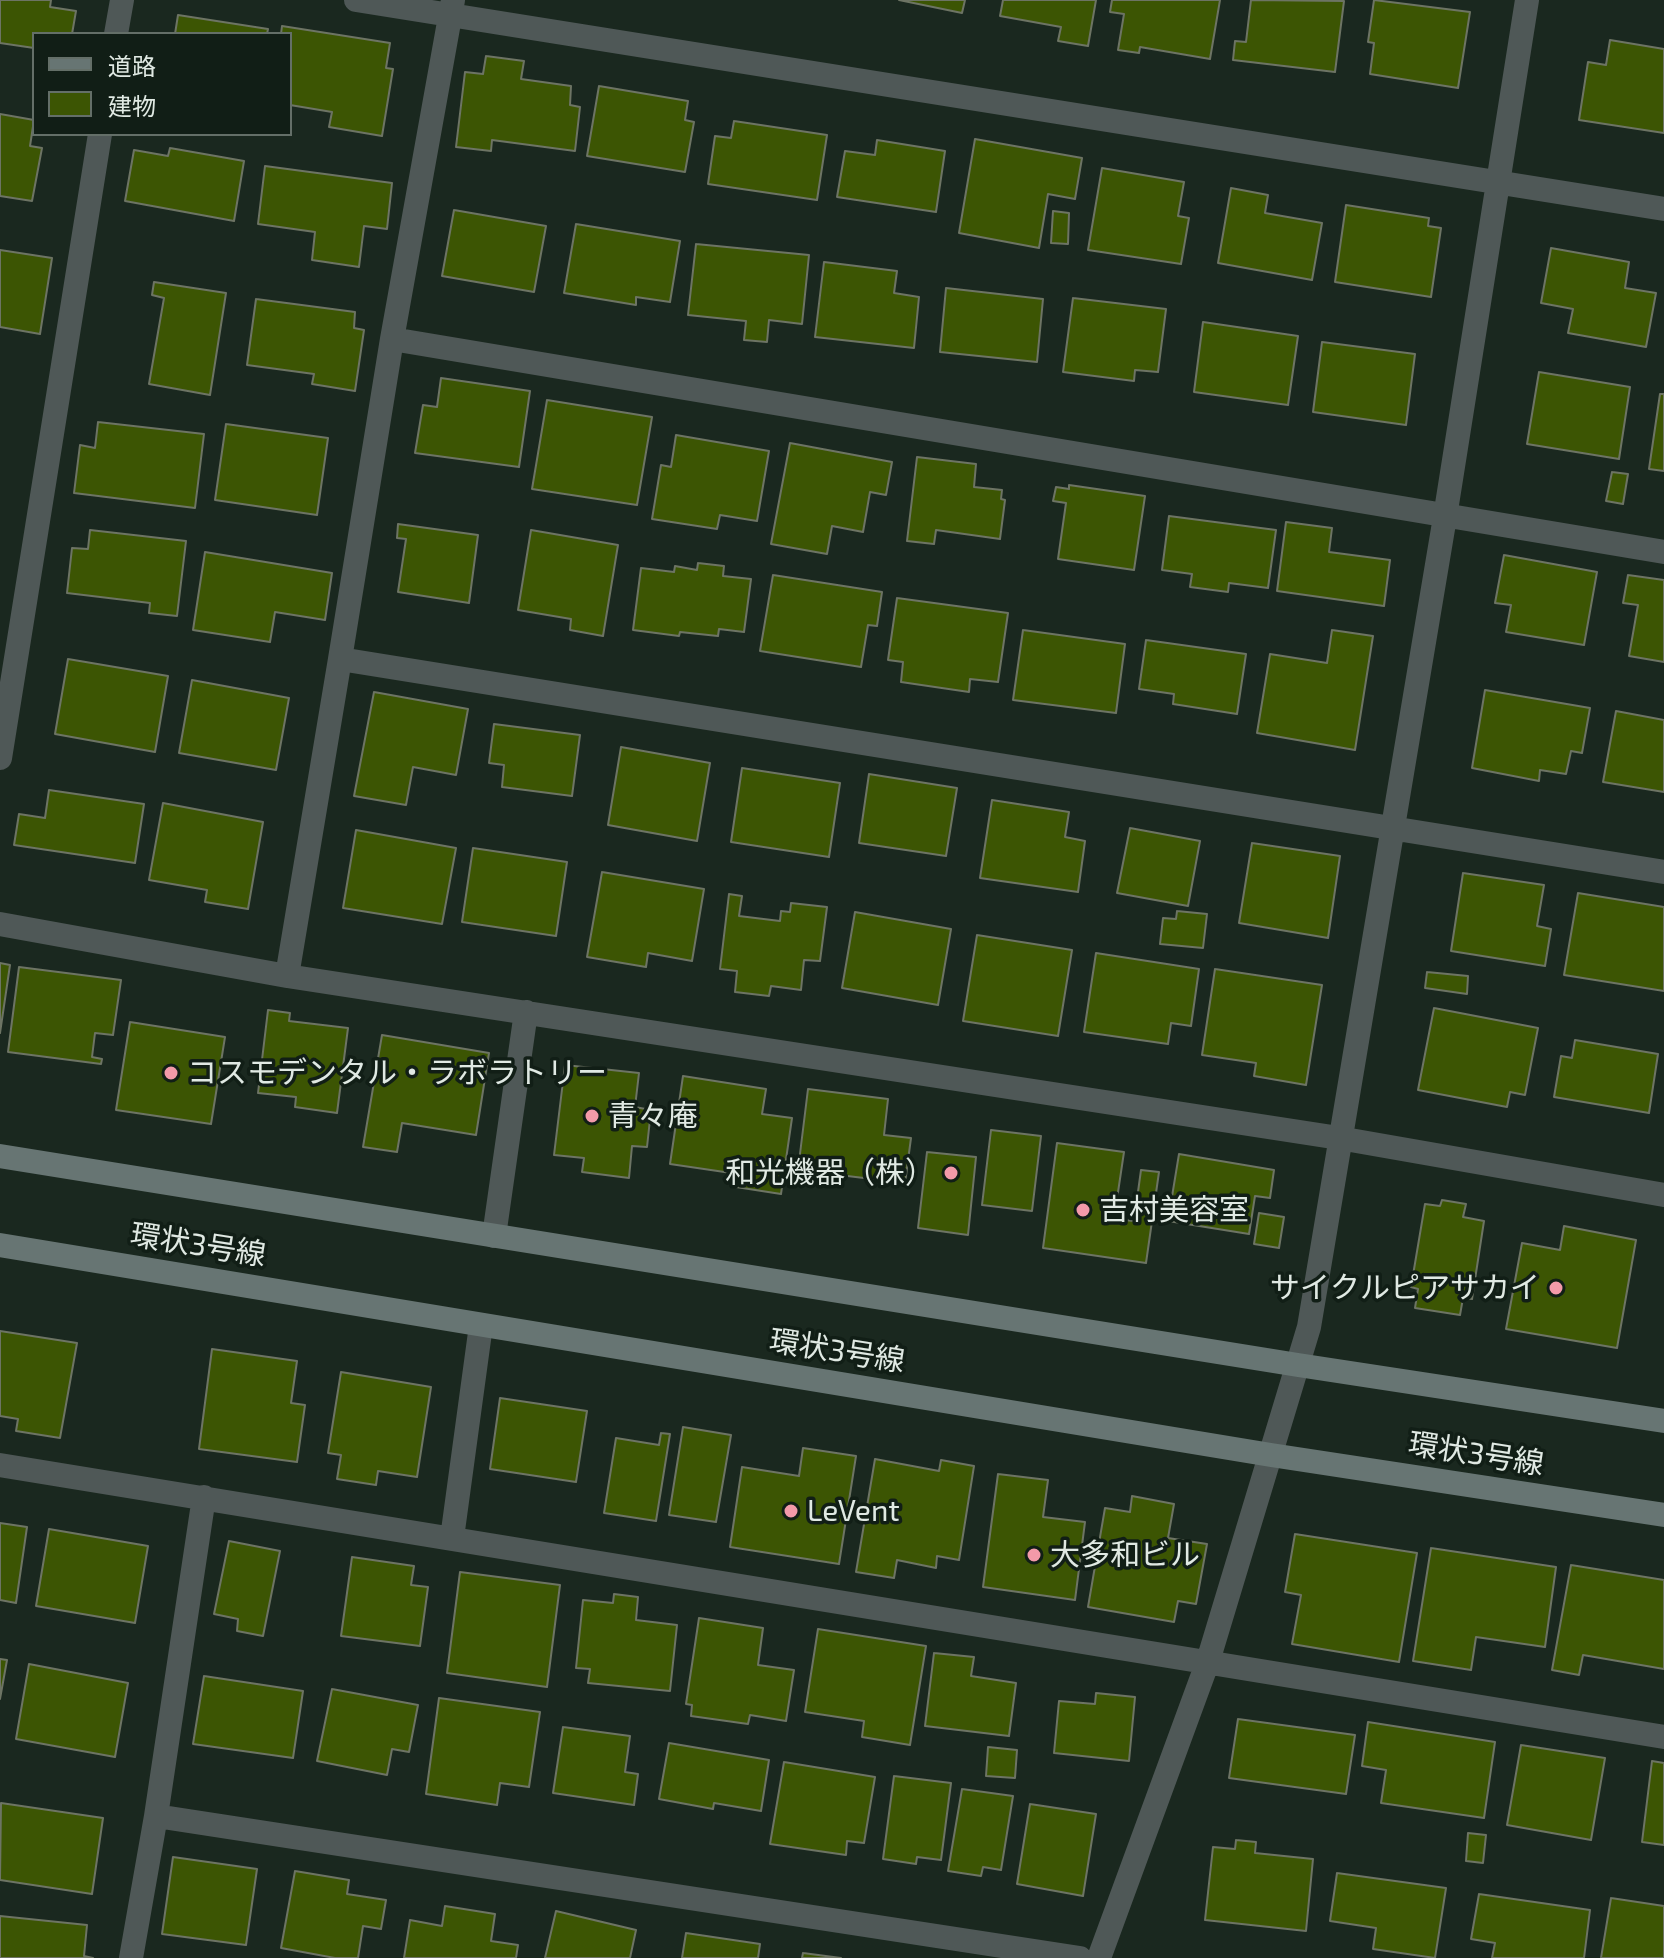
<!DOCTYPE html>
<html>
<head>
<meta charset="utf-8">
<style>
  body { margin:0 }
  #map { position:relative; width:1664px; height:1958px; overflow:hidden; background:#1a281f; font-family:"Exo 2","Noto Sans JP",sans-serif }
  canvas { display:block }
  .legend { position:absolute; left:32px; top:32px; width:260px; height:104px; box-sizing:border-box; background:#111e16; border:2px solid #646f68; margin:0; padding:10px 14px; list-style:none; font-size:24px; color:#e0e9e3 }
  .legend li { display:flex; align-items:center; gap:16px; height:40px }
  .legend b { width:40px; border:2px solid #646f68 }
</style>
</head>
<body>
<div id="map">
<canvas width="1664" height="1958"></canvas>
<ul class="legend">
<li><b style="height:10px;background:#677573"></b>道路</li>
<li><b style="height:22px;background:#3c5503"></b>建物</li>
</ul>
</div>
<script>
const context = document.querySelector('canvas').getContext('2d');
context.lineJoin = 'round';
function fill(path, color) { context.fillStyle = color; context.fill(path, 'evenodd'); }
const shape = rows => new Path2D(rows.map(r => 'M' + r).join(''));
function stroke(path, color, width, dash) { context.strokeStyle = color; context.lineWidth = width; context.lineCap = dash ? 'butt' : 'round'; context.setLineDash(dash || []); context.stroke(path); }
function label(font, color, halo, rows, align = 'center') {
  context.font = font + ' "Exo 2","Noto Sans JP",sans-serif'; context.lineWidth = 7; context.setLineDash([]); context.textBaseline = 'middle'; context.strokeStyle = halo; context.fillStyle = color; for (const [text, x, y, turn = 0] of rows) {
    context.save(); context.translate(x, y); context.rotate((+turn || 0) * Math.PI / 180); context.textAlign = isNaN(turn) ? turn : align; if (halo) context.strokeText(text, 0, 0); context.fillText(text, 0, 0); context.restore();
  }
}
const building = shape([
  [0,0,51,0,50,7,76,11,72,34,34,34,34,48,0,43,0,0],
  [899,0,965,0,962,13,899,0],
  [1003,0,1096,0,1088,46,1058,41,1061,27,1000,16,1003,0],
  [1112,0,1220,0,1210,59,1140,47,1139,53,1118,50,1124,14,1110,12,1112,0],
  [1251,0,1344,1,1335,72,1233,60,1235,41,1246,42,1251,0],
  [1374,0,1470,12,1458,88,1370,74,1374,43,1368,42,1374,0],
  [178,15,268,29,267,34,175,34,178,15],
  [282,26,390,43,386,68,393,69,382,136,329,127,332,112,290,105,290,34,281,34,282,26],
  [1610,40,1664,49,1664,133,1579,120,1588,62,1606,65,1610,40],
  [486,56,524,61,521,79,571,86,570,105,580,107,575,151,492,140,491,151,456,147,465,72,483,74,486,56],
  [599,86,688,101,685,120,694,122,685,172,587,156,599,86],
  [0,114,34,120,30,146,42,148,32,201,0,196,0,114],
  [734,121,827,135,817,200,708,184,715,136,731,138,734,121],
  [975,139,1082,158,1075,199,1048,194,1039,248,959,233,975,139],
  [877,140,945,151,936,212,837,197,845,151,875,155,877,140],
  [170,148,244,161,234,221,125,201,134,150,168,156,170,148],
  [265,166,392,183,387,229,364,226,359,267,312,260,315,232,258,224,265,166],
  [1102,168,1184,182,1178,216,1189,218,1181,264,1088,250,1102,168],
  [1231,188,1268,195,1265,213,1322,223,1312,280,1218,263,1231,188],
  [1346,205,1429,218,1428,226,1441,228,1431,297,1335,282,1346,205],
  [454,210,546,226,534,292,442,276,454,210],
  [1053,211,1069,213,1068,244,1051,243,1053,211],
  [576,224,680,241,670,302,636,297,636,305,564,293,576,224],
  [696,244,809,255,802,324,769,320,767,342,744,340,746,321,688,315,696,244],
  [1551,248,1629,262,1625,288,1656,293,1646,347,1568,333,1573,309,1541,303,1551,248],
  [0,250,52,258,40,334,0,327,0,250],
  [824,262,897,271,894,293,919,297,914,348,815,337,824,262],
  [154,282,226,293,210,395,149,384,164,298,152,295,154,282],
  [946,288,1043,299,1037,362,940,352,946,288],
  [1073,298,1166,309,1158,372,1135,370,1134,381,1063,372,1073,298],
  [256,299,355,312,354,328,364,330,355,391,312,384,314,374,247,365,256,299],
  [1203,322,1298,336,1288,405,1194,392,1203,322],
  [1322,342,1415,354,1406,425,1313,412,1322,342],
  [1539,372,1630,387,1619,459,1527,444,1539,372],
  [441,378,530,391,519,467,415,453,423,405,437,407,441,378],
  [1660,394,1664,394,1664,471,1649,469,1660,394],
  [547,400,652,417,637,505,532,489,547,400],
  [98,422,204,434,195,508,74,493,80,445,95,448,98,422],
  [226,424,328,438,317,515,215,500,226,424],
  [676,435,769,451,757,521,720,515,717,529,652,519,661,465,671,467,676,435],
  [790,443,892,462,886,495,870,492,863,532,832,526,827,554,771,544,790,443],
  [917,457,976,464,974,487,1002,490,1001,499,1005,500,1000,539,936,530,934,544,907,541,917,457],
  [1612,472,1628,474,1623,504,1606,501,1612,472],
  [1069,485,1145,496,1134,570,1058,559,1066,503,1053,501,1056,487,1069,489,1069,485],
  [1169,516,1276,530,1268,588,1229,583,1228,592,1190,587,1192,574,1162,570,1169,516],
  [1286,522,1332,528,1329,552,1390,560,1384,606,1277,591,1286,522],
  [398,524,478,535,469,603,398,592,406,539,397,538,398,524],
  [90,530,186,541,177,616,149,613,150,603,67,593,72,548,88,549,90,530],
  [531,530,618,545,603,636,570,630,571,619,518,610,531,530],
  [205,552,332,573,325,620,275,612,270,642,193,630,205,552],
  [1504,555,1597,572,1584,645,1506,632,1511,605,1495,603,1504,555],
  [698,563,724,566,723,576,751,579,744,632,719,629,718,636,680,632,679,636,633,630,641,568,674,572,675,566,697,570,698,563],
  [773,575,882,592,877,626,868,625,861,667,760,651,773,575],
  [1628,575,1664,580,1664,662,1629,656,1638,605,1623,603,1628,575],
  [897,598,1008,613,998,682,970,679,969,692,901,682,903,662,888,660,897,598],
  [1023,630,1125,644,1116,713,1013,700,1023,630],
  [1332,630,1373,636,1355,750,1257,733,1270,654,1327,663,1332,630],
  [1146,640,1246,654,1237,714,1173,704,1174,694,1139,689,1146,640],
  [68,659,168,676,155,752,55,734,68,659],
  [192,680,289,698,276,770,179,753,192,680],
  [1485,690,1590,708,1582,753,1571,751,1566,774,1540,770,1539,781,1472,768,1485,690],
  [374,692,468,709,456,775,413,767,406,805,354,796,374,692],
  [1616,711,1664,720,1664,792,1603,782,1616,711],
  [494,724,580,735,572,796,502,787,504,765,489,763,494,724],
  [621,747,710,763,697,841,608,825,621,747],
  [742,768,840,783,829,857,731,842,742,768],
  [869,774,957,788,946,856,859,843,869,774],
  [49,790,144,804,135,863,14,845,19,814,45,818,49,790],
  [992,800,1069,812,1065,837,1085,841,1078,892,980,878,992,800],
  [163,803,263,822,248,909,205,902,207,890,149,880,163,803],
  [1130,828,1200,841,1188,906,1117,893,1130,828],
  [356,830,456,848,442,924,343,908,356,830],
  [1252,843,1340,856,1328,938,1239,923,1252,843],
  [473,848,567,862,556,936,462,922,473,848],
  [602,872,704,889,692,961,648,953,646,967,587,957,602,872],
  [1463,873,1544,885,1537,926,1551,929,1545,966,1451,951,1463,873],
  [1578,893,1664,907,1664,991,1564,975,1578,893],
  [729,894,742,896,739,916,780,921,781,911,790,912,791,903,827,907,820,961,804,960,801,990,771,986,769,996,735,992,737,971,720,969,729,894],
  [1177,911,1207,914,1203,948,1160,944,1163,918,1176,919,1177,911],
  [855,912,951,929,938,1005,842,988,855,912],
  [977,935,1072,950,1058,1036,963,1021,977,935],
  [1096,953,1199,969,1191,1026,1171,1023,1168,1044,1084,1032,1096,953],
  [0,963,10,965,0,1033,0,963],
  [19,967,121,980,113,1035,95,1033,92,1057,102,1059,101,1064,8,1052,19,967],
  [1215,969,1322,985,1306,1085,1254,1076,1256,1063,1202,1055,1215,969],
  [1427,972,1468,976,1467,994,1425,988,1427,972],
  [1434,1008,1538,1028,1525,1095,1510,1092,1507,1107,1418,1090,1434,1008],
  [268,1010,290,1013,289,1021,348,1028,337,1113,295,1107,296,1097,258,1093,268,1010],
  [130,1022,225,1037,211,1124,116,1110,130,1022],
  [382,1035,489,1053,476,1135,402,1123,397,1152,363,1147,382,1035],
  [1575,1040,1658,1054,1649,1113,1554,1097,1561,1056,1572,1058,1575,1040],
  [565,1065,639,1073,635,1107,651,1110,647,1147,632,1146,629,1178,582,1172,584,1158,554,1155,565,1065],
  [683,1076,766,1089,762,1114,792,1118,781,1194,736,1187,738,1174,670,1164,683,1076],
  [808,1089,888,1099,884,1135,911,1138,905,1183,798,1170,808,1089],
  [991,1130,1041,1136,1032,1211,982,1205,991,1130],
  [1057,1143,1124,1152,1114,1219,1134,1221,1141,1170,1159,1172,1146,1263,1043,1248,1057,1143],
  [927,1152,976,1157,968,1235,918,1228,927,1152],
  [1179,1154,1274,1170,1270,1198,1255,1196,1249,1234,1168,1221,1179,1154],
  [1442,1200,1466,1204,1463,1217,1484,1221,1472,1299,1463,1298,1460,1315,1415,1308,1418,1289,1411,1287,1425,1204,1440,1206,1442,1200],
  [1259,1213,1284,1217,1279,1248,1254,1244,1259,1213],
  [1564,1226,1636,1240,1617,1348,1506,1329,1522,1243,1560,1250,1564,1226],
  [0,1331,77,1343,60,1438,16,1431,18,1419,0,1416,0,1331],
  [212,1349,297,1361,291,1403,305,1405,297,1462,199,1449,212,1349],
  [341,1372,431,1387,417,1477,378,1471,376,1485,337,1479,341,1455,328,1453,341,1372],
  [500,1398,587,1411,576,1482,490,1469,500,1398],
  [683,1427,731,1435,716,1522,669,1515,683,1427],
  [661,1433,670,1434,656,1521,604,1513,616,1438,659,1445,661,1433],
  [803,1448,856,1456,839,1564,730,1547,742,1467,799,1476,803,1448],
  [875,1459,939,1471,941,1460,974,1466,959,1560,937,1556,936,1568,897,1560,894,1578,856,1572,875,1459],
  [998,1474,1048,1480,1043,1517,1085,1522,1075,1600,983,1587,998,1474],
  [1132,1496,1174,1504,1168,1538,1207,1544,1196,1604,1178,1601,1174,1622,1088,1607,1105,1508,1130,1512,1132,1496],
  [0,1523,27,1527,16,1603,0,1600,0,1523],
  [49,1529,148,1546,135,1623,36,1606,49,1529],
  [1295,1534,1417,1553,1399,1662,1292,1644,1301,1595,1285,1592,1295,1534],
  [229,1541,280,1551,263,1636,237,1631,238,1619,214,1614,229,1541],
  [1431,1548,1556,1567,1545,1647,1476,1637,1471,1670,1413,1661,1431,1548],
  [352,1557,414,1566,411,1585,428,1587,420,1646,341,1636,352,1557],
  [1571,1565,1664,1580,1664,1669,1583,1655,1579,1675,1552,1670,1571,1565],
  [460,1572,560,1585,547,1687,447,1673,460,1572],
  [614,1594,638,1597,636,1620,677,1625,670,1691,588,1683,590,1669,576,1668,583,1600,613,1603,614,1594],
  [699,1618,763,1628,758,1665,794,1670,786,1721,750,1715,748,1724,691,1716,692,1705,686,1704,699,1618],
  [818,1629,926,1646,910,1745,862,1737,864,1721,805,1712,818,1629],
  [934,1653,974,1657,971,1676,1016,1683,1009,1736,925,1726,934,1653],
  [0,1659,7,1660,0,1699,0,1659],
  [29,1664,128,1683,115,1757,16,1739,29,1664],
  [204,1676,303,1691,293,1758,193,1744,204,1676],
  [332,1689,418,1705,409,1752,392,1749,387,1775,317,1761,332,1689],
  [1096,1693,1135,1697,1129,1761,1054,1753,1059,1701,1095,1704,1096,1693],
  [439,1698,540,1712,529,1787,500,1783,497,1805,426,1794,439,1698],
  [1238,1719,1355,1735,1346,1794,1229,1778,1238,1719],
  [1368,1722,1495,1742,1484,1818,1381,1803,1386,1770,1362,1766,1368,1722],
  [563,1727,630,1736,625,1772,638,1774,634,1805,553,1793,563,1727],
  [669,1743,769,1760,761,1811,714,1803,713,1809,659,1799,669,1743],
  [1521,1745,1605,1758,1591,1840,1507,1825,1521,1745],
  [988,1747,1017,1750,1015,1778,986,1776,988,1747],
  [1652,1761,1664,1763,1664,1845,1642,1842,1652,1761],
  [784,1762,875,1777,864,1843,847,1841,846,1855,770,1844,784,1762],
  [894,1776,951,1783,941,1860,917,1857,916,1864,883,1859,894,1776],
  [962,1789,1013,1796,1001,1870,983,1867,981,1876,948,1871,962,1789],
  [1,1803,103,1818,92,1894,0,1880,1,1803],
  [1030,1804,1096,1814,1083,1896,1017,1884,1030,1804],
  [1468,1833,1486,1835,1483,1863,1466,1861,1468,1833],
  [1236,1840,1256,1842,1255,1853,1313,1859,1306,1931,1205,1920,1213,1847,1235,1849,1236,1840],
  [173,1857,257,1869,246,1945,162,1934,173,1857],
  [295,1871,349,1880,347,1894,386,1900,381,1929,363,1926,358,1958,335,1958,281,1948,295,1871],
  [1337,1873,1446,1888,1435,1958,1373,1949,1376,1928,1330,1921,1337,1873],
  [1479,1894,1590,1910,1584,1958,1492,1958,1495,1943,1471,1939,1479,1894],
  [1611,1898,1664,1906,1664,1958,1601,1958,1611,1898],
  [445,1906,495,1914,491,1941,518,1945,516,1958,404,1958,410,1920,442,1926,445,1906],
  [556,1911,636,1930,630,1958,545,1958,556,1911],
  [0,1916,87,1925,84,1956,93,1958,0,1958,0,1916],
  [686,1933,760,1944,758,1958,682,1958,686,1933],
  [803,1953,841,1958,802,1958,803,1953]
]);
fill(building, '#3c5503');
stroke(building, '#6d7464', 2);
stroke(shape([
  [356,0,1664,209],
  [453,0,392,339,340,659,1664,872],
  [116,34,122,0],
  [392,339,1664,552],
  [0,758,100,134],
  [0,924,287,976,1339,1138,1664,1195],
  [287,976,340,659],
  [494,1236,526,1012],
  [0,1465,1664,1737],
  [452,1538,481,1325],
  [156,1816,204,1497],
  [131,1958,156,1816,1080,1958],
  [1099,1958,1208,1661,1309,1327,1445,517,1527,0]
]), '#4f5857', 24);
stroke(shape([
  [0,1156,1298,1365,1664,1421],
  [0,1245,1271,1455,1664,1515]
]), '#677573', 24);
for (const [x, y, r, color] of [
  [171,1073,8,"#f39aa9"],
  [592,1116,8,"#f39aa9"],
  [951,1173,8,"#f39aa9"],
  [1083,1210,8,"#f39aa9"],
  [1556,1288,8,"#f39aa9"],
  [791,1511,8,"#f39aa9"],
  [1034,1555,8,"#f39aa9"]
]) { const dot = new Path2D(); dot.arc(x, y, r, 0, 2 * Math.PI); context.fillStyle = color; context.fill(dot); stroke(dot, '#111e16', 3); }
label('30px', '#e0e9e3', '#111e16', [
  ["コスモデンタル・ラボラトリー",187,1073],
  ["青々庵",608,1116],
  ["和光機器（株）",935,1173,"right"],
  ["吉村美容室",1099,1210],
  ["サイクルピアサカイ",1540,1288,"right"],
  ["LeVent",807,1511],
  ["大多和ビル",1050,1555]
], 'left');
label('30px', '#e0e9e3', '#111e16', [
  ["環状3号線",198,1245,9],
  ["環状3号線",837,1351,9],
  ["環状3号線",1476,1454,9]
]);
</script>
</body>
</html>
